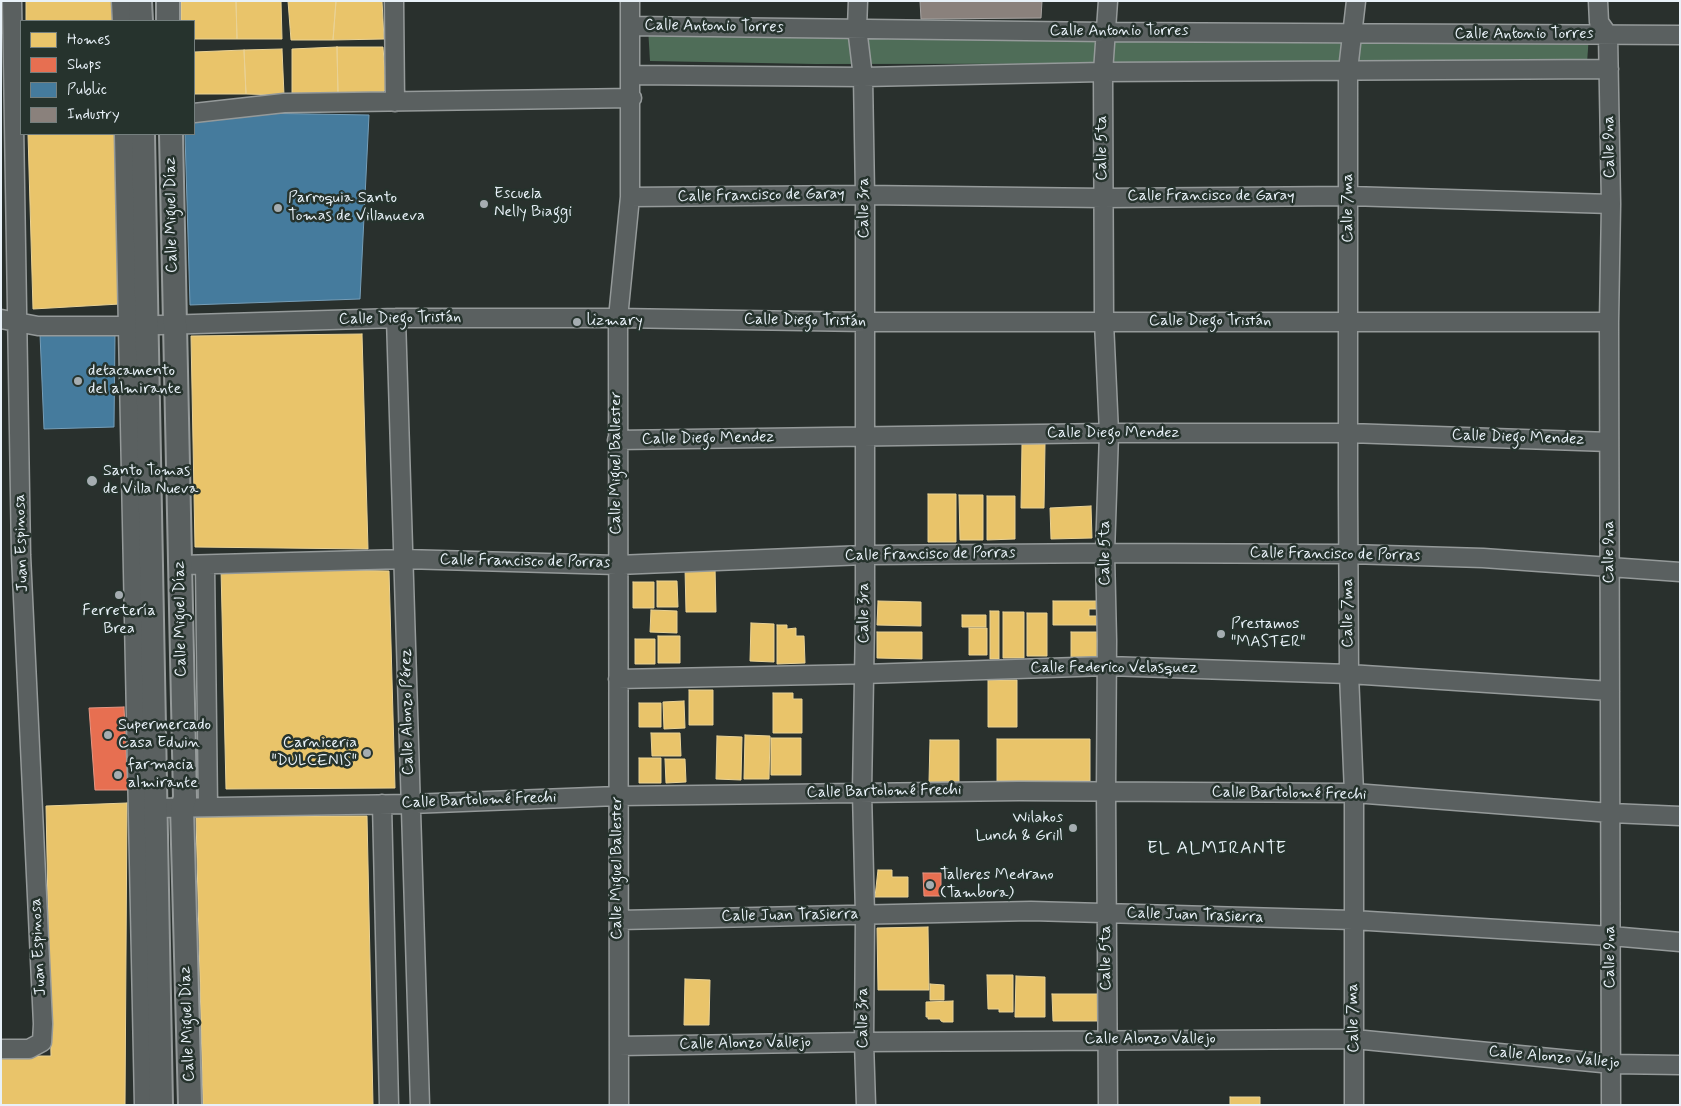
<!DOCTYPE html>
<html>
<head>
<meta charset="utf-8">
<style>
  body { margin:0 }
  #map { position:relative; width:1681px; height:1106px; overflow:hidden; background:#29302d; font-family:Mynerve,sans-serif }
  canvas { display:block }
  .frame { position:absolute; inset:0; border:2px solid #e8f1f8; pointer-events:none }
  .legend { position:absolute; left:20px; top:20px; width:175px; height:115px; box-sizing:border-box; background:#26332d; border:1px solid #747f7e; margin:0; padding:6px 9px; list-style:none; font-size:15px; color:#e8f1f8 }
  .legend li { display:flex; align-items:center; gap:10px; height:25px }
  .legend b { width:25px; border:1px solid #747f7e }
</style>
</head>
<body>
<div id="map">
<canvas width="1681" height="1106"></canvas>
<div class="frame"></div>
<ul class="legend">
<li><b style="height:14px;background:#e9c46a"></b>Homes</li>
<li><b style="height:14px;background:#e76f51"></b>Shops</li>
<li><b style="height:14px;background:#457b9d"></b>Public</li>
<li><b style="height:14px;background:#8a817c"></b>Industry</li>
</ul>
</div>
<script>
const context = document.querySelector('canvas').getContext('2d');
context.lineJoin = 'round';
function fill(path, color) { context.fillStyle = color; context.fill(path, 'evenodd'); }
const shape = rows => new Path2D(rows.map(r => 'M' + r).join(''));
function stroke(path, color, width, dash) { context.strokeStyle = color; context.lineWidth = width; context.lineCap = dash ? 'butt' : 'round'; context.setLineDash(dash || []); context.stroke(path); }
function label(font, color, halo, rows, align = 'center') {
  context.font = font + ' Mynerve,sans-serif'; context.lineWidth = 5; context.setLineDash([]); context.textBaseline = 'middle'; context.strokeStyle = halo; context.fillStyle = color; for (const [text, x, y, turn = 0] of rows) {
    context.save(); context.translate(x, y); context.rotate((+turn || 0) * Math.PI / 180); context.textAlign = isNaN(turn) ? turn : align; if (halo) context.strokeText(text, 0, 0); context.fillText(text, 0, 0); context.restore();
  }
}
fill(shape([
  [648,27,1589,35,1587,63,816,64,650,61]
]), '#4f6d58');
const homes = shape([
  [26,1,115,1,115,21,26,21,26,1],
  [181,1,236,1,237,39,194,39,194,21,181,21,181,1],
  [236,1,281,1,282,39,237,39,236,1],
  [288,1,336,1,333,40,291,40,288,1],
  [336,1,382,1,384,39,333,40,336,1],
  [337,47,338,94,292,93,292,49,337,47],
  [337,47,383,47,386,89,381,94,338,94,337,47],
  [282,49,284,95,246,94,244,50,282,49],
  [244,50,246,94,194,94,194,52,244,50],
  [28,134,116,134,120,304,33,309,28,134],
  [362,334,368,549,195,547,191,336,362,334],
  [1022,444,1045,444,1044,508,1021,508,1022,444],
  [928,494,956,494,956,542,928,542,928,494],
  [959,495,983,495,983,540,960,540,959,495],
  [987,496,1015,496,1015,539,987,540,987,496],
  [1091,506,1092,538,1051,539,1050,508,1091,506],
  [715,567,716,612,686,612,685,568,715,567],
  [221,568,389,571,395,788,226,789,221,568],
  [657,581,677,581,678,607,657,607,657,581],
  [633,582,654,582,654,608,633,608,633,582],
  [878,601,921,602,921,626,877,625,878,601],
  [1053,601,1098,601,1098,609,1089,609,1089,616,1098,616,1098,625,1053,625,1053,601],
  [651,610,677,611,677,633,650,632,651,610],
  [990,611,999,611,999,659,990,659,990,611],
  [1003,612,1024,612,1024,658,1003,658,1003,612],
  [1027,613,1047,613,1047,656,1027,656,1027,613],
  [962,615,986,615,986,627,962,627,962,615],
  [751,623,774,624,774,662,750,661,751,623],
  [777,625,787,625,787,629,796,628,796,636,804,636,805,663,777,664,777,625],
  [969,628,987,628,987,655,969,655,969,628],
  [877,632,922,632,922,659,877,658,877,632],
  [1071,632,1098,632,1098,658,1071,658,1071,632],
  [658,636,680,636,680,663,658,663,658,636],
  [635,639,655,639,655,664,635,664,635,639],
  [988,680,1017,680,1017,727,988,727,988,680],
  [689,690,713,690,713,725,689,725,689,690],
  [773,693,793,693,793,699,802,699,802,733,773,733,773,693],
  [684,701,685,728,664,729,663,702,684,701],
  [639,703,661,703,661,727,639,727,639,703],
  [651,733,680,733,681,756,652,756,651,733],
  [745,735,770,736,769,779,744,779,745,735],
  [717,736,742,737,741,780,716,779,717,736],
  [771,738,801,738,801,775,771,775,771,738],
  [997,739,1090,739,1090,781,997,781,997,739],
  [930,740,959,740,959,782,929,782,930,740],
  [639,758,661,758,661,783,639,783,639,758],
  [665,759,685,759,686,782,666,783,665,759],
  [127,803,125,1105,1,1105,1,1056,51,1056,46,806,127,803],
  [196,816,367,816,373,1105,203,1105,196,816],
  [878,870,892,870,892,877,908,877,908,897,875,897,878,870],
  [928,927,929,990,878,990,877,928,928,927],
  [987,975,1013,975,1013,1012,999,1012,999,1009,988,1009,987,975],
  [1016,976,1045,977,1045,1017,1015,1017,1016,976],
  [685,979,710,980,709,1025,684,1025,685,979],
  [930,984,944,985,944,1000,930,1000,930,984],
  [1052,994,1098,994,1098,1021,1053,1021,1052,994],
  [953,1001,953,1022,943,1022,941,1021,940,1019,928,1019,928,1017,926,1017,926,1002,953,1001],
  [1230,1097,1260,1097,1260,1105,1230,1105,1230,1097]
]);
fill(homes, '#e9c46a');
stroke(homes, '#e9d295', 1);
const shops = shape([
  [124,707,128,790,95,790,89,708,124,707],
  [923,873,941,873,941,896,924,896,923,873]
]);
fill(shops, '#e76f51');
stroke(shops, '#e79683', 1);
const public = shape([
  [194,112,369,115,360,299,190,305,185,134,194,134,194,112],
  [40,334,115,334,114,427,44,429,40,334]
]);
fill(public, '#457b9d');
stroke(public, '#769eb8', 1);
const industry = shape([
  [920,1,1042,1,1041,18,921,19,920,1]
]);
fill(industry, '#8a817c');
stroke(industry, '#a6a3a1', 1);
const minor = shape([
  [121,1,122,21],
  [394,1,395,102],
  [858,1,857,28,863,77,865,195,865,621,862,792,865,915,864,1042,866,1105],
  [1598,1,1599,22,1608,35,1611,204,1609,322,1611,1105],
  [631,26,1105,32,1680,35],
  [632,75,863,77,1103,72,1609,69],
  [194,113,284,103,632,98],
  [124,134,144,1105],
  [630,197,865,195,1103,198,1349,196,1611,204],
  [396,318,420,1105],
  [1,319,38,326,127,326,396,318,618,318,865,322,1609,322],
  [617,440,1109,433,1349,433,1609,442],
  [180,565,404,559,617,565,865,555,1114,553,1349,554,1483,558,1680,572],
  [205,565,208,807],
  [618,679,864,674,1107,666,1349,674,1610,691],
  [382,804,389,1105],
  [156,808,410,804,618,796,1019,791,1354,793,1611,813,1680,816],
  [619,920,1031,911,1353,920,1611,936,1680,942],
  [619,1046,864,1042,1354,1039,1612,1064,1680,1065],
  [1,1049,29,1049,42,1042,43,1024,21,555,12,1],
  [619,1105,618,318,630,197,630,1],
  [1108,1105,1106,792,1107,641,1105,553,1109,433,1104,322,1103,72,1108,1],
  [1354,1105,1354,793,1349,674,1348,493,1348,70,1356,1]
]);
const tertiary = shape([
  [140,1,141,21],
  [168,1,168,21],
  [143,134,161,1105],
  [171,134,185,798,182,807,190,1105]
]);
stroke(minor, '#959a9a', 21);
stroke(tertiary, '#959a9a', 26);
stroke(minor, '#5a6060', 18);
stroke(tertiary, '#5a6060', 22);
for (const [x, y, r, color] of [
  [484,204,5,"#a5adb1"],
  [278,208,5,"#a5adb1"],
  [577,322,5,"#a5adb1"],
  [78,381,5,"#a5adb1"],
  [92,481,6,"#a5adb1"],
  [119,595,5,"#a5adb1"],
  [1221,634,5,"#a5adb1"],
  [108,735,5,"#a5adb1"],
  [367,753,5,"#a5adb1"],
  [118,775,5,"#a5adb1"],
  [1073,828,5,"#a5adb1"],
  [930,885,5,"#a5adb1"]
]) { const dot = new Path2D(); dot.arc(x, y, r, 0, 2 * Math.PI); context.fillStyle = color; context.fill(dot); stroke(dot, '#26332d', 2); }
label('16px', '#e8f1f8', '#26332d', [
  ["Calle Antonio Torres",714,27,1],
  ["Calle Antonio Torres",1119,32],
  ["Calle Antonio Torres",1524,35],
  ["Calle 9na",1610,147,-91],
  ["Calle 5ta",1103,148,-90],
  ["Calle Francisco de Garay",761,196,-1],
  ["Calle Francisco de Garay",1211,197],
  ["Calle 3ra",865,208,-90],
  ["Calle 7ma",1349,208,-90],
  ["Calle Miguel Díaz",172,215,-91],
  ["Calle Diego Tristán",400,319,-1],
  ["Calle Diego Tristán",805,321,1],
  ["Calle Diego Tristán",1210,322],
  ["Calle Diego Mendez",1113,434],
  ["Calle Diego Mendez",1518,438,2],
  ["Calle Diego Mendez",708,439,-1],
  ["Calle Miguel Ballester",617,463,-90],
  ["Juan Espinosa",22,543,-92],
  ["Calle 9na",1610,552,-90],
  ["Calle 5ta",1106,553,-90],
  ["Calle Francisco de Porras",930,555,-1],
  ["Calle Francisco de Porras",1335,555,1],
  ["Calle Francisco de Porras",525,562,1],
  ["Calle 3ra",865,613,-90],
  ["Calle 7ma",1349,613,-90],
  ["Calle Miguel Díaz",181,619,-91],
  ["Calle Federico Velasquez",1114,669],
  ["Calle Alonzo Pérez",408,712,-91],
  ["Calle Bartolomé Frechi",884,792,-1],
  ["Calle Bartolomé Frechi",1289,794,1],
  ["Calle Bartolomé Frechi",479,801,-2],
  ["Calle Miguel Ballester",618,868,-90],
  ["Calle Juan Trasierra",790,916,-1],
  ["Calle Juan Trasierra",1195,916,2],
  ["Juan Espinosa",39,947,-93],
  ["Calle 9na",1611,957,-90],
  ["Calle 5ta",1107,958,-90],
  ["Calle 3ra",864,1018,-90],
  ["Calle 7ma",1354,1018,-91],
  ["Calle Miguel Díaz",188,1024,-92],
  ["Calle Alonzo Vallejo",1150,1040],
  ["Calle Alonzo Vallejo",745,1044,-1],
  ["Calle Alonzo Vallejo",1554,1058,5]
]);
label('16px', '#e8f1f8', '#26332d', [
  ["Escuela",494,195],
  ["Nelly Biaggi",494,213],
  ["Parroquia Santo",288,199],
  ["Tomas de Villanueva",288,217],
  ["lizmary",587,322],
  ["detacamento",88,372],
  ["del almirante",88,390],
  ["Santo Tomas",103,472],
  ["de Villa Nueva",103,490],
  ["Ferretería",119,612,"center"],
  ["Brea",119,630,"center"],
  ["Prestamos",1231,625],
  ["\"MASTER\"",1231,643],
  ["Supermercado",118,726],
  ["Casa Edwin",118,744],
  ["Carniceria",357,744,"right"],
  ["\"DULCENIS\"",357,762,"right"],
  ["farmacia",128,766],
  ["almirante",128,784],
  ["Wilakos",1063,819,"right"],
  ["Lunch & Grill",1063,837,"right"],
  ["Talleres Medrano",940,876],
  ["(Tambora)",940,894]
], 'left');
context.letterSpacing = '1px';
label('18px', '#e8f1f8', '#26332d', [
  ["EL ALMIRANTE",1217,849]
]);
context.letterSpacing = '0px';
</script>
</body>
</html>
